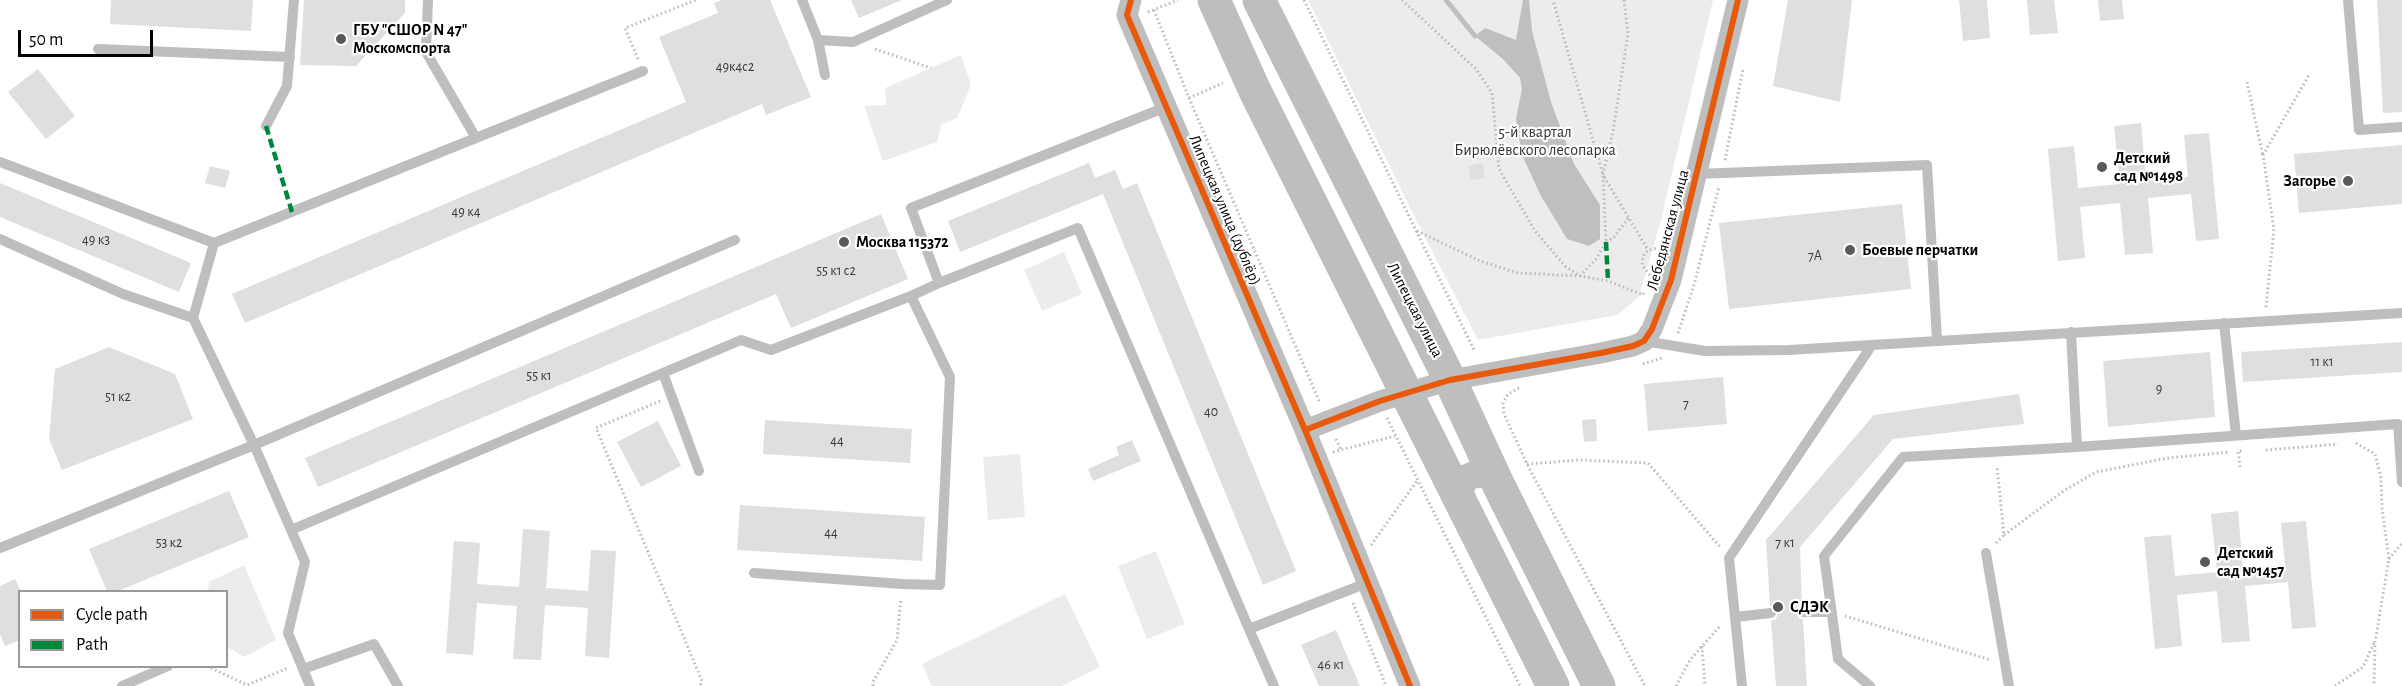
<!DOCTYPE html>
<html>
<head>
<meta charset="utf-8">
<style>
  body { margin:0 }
  #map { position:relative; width:2402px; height:686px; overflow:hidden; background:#fff; font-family:"Alegreya Sans",sans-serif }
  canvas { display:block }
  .legend { position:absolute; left:18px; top:590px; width:210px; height:78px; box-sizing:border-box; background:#fff; border:2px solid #999; margin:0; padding:8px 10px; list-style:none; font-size:18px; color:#000 }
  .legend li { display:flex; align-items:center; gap:12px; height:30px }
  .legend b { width:30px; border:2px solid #999 }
  .scale { position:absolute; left:18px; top:30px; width:135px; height:27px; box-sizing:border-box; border:3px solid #000; border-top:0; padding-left:8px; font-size:18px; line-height:21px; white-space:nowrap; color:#000; -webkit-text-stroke:4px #fff; paint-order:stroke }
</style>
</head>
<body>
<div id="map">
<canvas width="2402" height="686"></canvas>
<ul class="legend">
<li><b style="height:8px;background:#e8590c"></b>Cycle path</li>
<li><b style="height:8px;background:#00873e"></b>Path</li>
</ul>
<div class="scale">50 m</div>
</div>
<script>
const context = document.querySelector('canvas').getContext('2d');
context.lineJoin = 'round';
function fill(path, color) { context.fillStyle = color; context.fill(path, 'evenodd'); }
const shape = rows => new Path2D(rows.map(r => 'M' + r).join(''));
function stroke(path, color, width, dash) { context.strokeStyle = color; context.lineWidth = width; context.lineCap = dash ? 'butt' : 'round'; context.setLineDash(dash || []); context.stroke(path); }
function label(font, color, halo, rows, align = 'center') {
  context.font = font + ' "Alegreya Sans",sans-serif'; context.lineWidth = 4.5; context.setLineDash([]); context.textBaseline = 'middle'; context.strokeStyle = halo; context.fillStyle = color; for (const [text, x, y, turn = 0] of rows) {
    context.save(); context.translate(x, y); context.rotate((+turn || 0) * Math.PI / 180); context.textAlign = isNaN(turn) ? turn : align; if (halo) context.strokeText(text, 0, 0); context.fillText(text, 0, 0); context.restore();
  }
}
fill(shape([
  [1308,0,1713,0,1660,224,1639,297,1617,315,1478,340,1418,224],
  [961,55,971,85,957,118,941,125,937,142,883,161,864,106,886,105,885,88],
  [1064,252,1082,294,1042,311,1024,270],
  [1020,454,1025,517,988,520,983,457],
  [1156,551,1185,624,1147,639,1118,566],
  [244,565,276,640,244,657,227,647,226,592,208,591,209,582],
  [1065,594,1100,667,1062,686,932,686,922,664]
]), '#ececec');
fill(shape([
  [1523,0,1529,0,1532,31,1551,102,1574,164,1600,205,1600,239,1589,246,1567,239,1541,196,1522,155,1516,119,1522,89,1520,78,1504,60,1475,36,1485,28,1516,40]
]), '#bfbfbf');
stroke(shape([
  [1446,0,1475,36]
]), '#bfbfbf', 5);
fill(shape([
  [111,0,253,0,251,31,110,24],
  [304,0,405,0,405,13,356,66,300,65],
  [722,0,770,0,811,97,766,115,762,104,245,323,232,294,686,102,659,37,718,13,714,3],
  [851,0,902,0,859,18],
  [1788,0,1852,0,1840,102,1773,86],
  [1959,0,1987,0,1990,38,1963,41],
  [2027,0,2054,0,2058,33,2030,35],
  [2098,0,2122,0,2124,19,2100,21],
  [2377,0,2402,0,2402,112,2383,113],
  [38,69,75,116,46,139,8,92],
  [2141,123,2146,181,2188,177,2184,135,2209,133,2219,239,2196,241,2191,194,2148,198,2153,253,2125,255,2120,203,2080,207,2085,258,2058,261,2048,149,2074,146,2078,188,2120,184,2114,126],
  [2402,145,2402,204,2299,213,2294,154],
  [1089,163,1095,178,1115,170,1123,189,1137,183,1296,571,1263,585,1103,194,960,252,948,221],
  [1483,163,1485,178,1471,180,1468,166],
  [210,166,230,171,225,188,205,183],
  [0,183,191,263,179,292,0,217],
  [1902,204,1911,289,1729,309,1719,223],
  [881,214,908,279,791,328,776,294,318,487,305,458],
  [2402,342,2402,372,2243,382,2241,352],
  [109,347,175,374,193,419,62,470,49,439,55,369],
  [2210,352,2215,417,2108,427,2103,361],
  [1723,377,1727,424,1648,431,1644,384],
  [2019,394,2024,424,1893,439,1800,547,1802,605,1797,608,1796,613,1799,618,1803,620,1807,686,1776,686,1771,621,1776,619,1778,613,1777,608,1770,606,1766,540,1874,415],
  [1596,419,1597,441,1584,442,1582,420],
  [765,420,912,429,910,463,763,454],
  [658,421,681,466,641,487,617,442],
  [1132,440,1141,461,1093,481,1088,469,1119,455,1116,447],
  [229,491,249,537,118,591,107,591,89,549],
  [740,505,925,517,922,561,737,550],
  [2238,511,2243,569,2285,565,2281,523,2306,521,2316,627,2292,629,2288,582,2245,586,2250,641,2222,643,2217,591,2177,595,2182,646,2155,649,2144,537,2171,535,2175,576,2217,572,2211,514],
  [523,529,550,531,546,588,588,591,591,550,616,551,609,658,585,656,588,608,545,605,541,660,513,659,517,606,477,603,473,655,446,653,454,541,480,543,477,584,519,587],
  [15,579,20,589,20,640,5,646,0,634,0,586],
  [1336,630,1360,686,1319,686,1301,645]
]), '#dfdfdf');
stroke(shape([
  [1304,0,1475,352],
  [1402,0,1476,69,1492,93,1499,169,1535,231,1565,266,1580,276,1596,259,1606,242,1603,175,1553,0],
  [1624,0,1628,34,1613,131,1603,175,1648,250],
  [1154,10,1189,98,1320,403],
  [1148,12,1178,0],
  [875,49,931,68],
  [638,59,625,28,696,0],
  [2247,82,2263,156],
  [1189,98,1223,83],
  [1725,160,1743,69],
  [1417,231,1480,261,1518,273,1580,276,1608,281,1643,295,1644,292],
  [1606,242,1614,237,1629,217],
  [1650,275,1642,265,1643,256,1648,250,1658,248],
  [2266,307,2274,229,2263,155,2309,75],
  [1678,333,1694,285,1719,187],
  [1643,364,1662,358],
  [1519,388,1508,394,1503,403,1504,414,1527,464,1645,686],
  [660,401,596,428,702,681,700,686],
  [1387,418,1520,686],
  [1336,439,1341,450],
  [2356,443,2375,454,2381,478,2382,509,2389,559,2375,642,2374,686],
  [2266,450,2338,444],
  [1333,452,1395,436],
  [1527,464,1579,460,1648,463,1720,547],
  [2240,467,2238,451,2242,451],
  [2004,535,2065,490,2096,472,2168,458,2230,452],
  [1996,543,2004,535,1997,466],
  [1371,545,1417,481],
  [2389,559,2402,543],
  [1353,603,1386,686],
  [1845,616,1991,660],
  [1702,646,1705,686],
  [207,666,247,685,288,668],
  [873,686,873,682,897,640,901,598],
  [1676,686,1690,660,1721,625],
  [2335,686,2363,667,2374,643]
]), '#b9b9b9', 3, [1.5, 3]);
stroke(shape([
  [428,0,426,52,476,138],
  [802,0,818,40,853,42,947,0],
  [2348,0,2359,130,2402,127],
  [818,40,825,75],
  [98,49,290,57],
  [1166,107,911,208,939,283,1078,228,1249,629],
  [266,126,287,86,294,0],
  [0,162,214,243],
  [1697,174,1927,165,1937,340],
  [0,239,123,294,193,318,254,445,305,562,288,633,310,686],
  [193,318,214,243,643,71],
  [2224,323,2236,435],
  [1644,341,1705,351,1789,350,2402,313],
  [663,373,699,471],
  [2077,447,2398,424,2402,482],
  [291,530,741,340,771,350,911,296,939,283],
  [0,548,254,445,735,240],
  [1986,553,2009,686],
  [754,573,902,584,940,585,950,377,911,296],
  [1803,612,1832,612],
  [1735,617,1771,613],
  [303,669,374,644,398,686],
  [122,686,168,666],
  [1274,686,1249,629,1367,583],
  [1742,686,1729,558,1872,345],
  [1870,686,1838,659,1824,556,1903,457,2077,447,2071,332]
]), '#bebebe', 10);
stroke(shape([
  [1131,0,1127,15,1129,20,1305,430,1410,686],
  [1305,430,1380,401,1450,380,1601,353,1633,346,1644,341,1652,329,1671,280,1738,0]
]), '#bebebe', 21);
stroke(shape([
  [1462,505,1460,490,1466,478,1473,475,1487,474,1499,486]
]), '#bebebe', 27);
stroke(shape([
  [1214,0,1255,91,1553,686],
  [1259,0,1450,380,1499,486,1599,686]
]), '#bebebe', 33);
stroke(shape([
  [266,126,292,212],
  [1606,242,1608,281]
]), '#00873e', 4.5, [9, 4.5]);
stroke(shape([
  [1131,0,1127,15,1129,20,1305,430,1410,686],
  [1305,430,1380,401,1450,380,1601,353,1633,346,1644,341,1652,329,1671,280,1738,0]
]), '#e8590c', 6);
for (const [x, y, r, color] of [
  [341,39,6,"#595959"],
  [2102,167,6,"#595959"],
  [2348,181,6,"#595959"],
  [844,242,6,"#595959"],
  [1850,250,6,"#595959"],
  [2205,562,6,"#595959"],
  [1778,607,6,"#595959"]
]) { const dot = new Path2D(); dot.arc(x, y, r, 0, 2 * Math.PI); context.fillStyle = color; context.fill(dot); stroke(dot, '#fff', 2); }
label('14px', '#383838', null, [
  ["49к4с2",735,67],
  ["49 к4",466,212],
  ["49 к3",96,240],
  ["7А",1815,256],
  ["55 к1 с2",836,271],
  ["11 к1",2322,362],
  ["55 к1",539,376],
  ["9",2159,389],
  ["51 к2",118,397],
  ["7",1686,404],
  ["40",1211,412],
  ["44",837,441],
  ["44",831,533],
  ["53 к2",169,543],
  ["7 к1",1785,543],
  ["46 к1",1331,665]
]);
label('bold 16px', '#000', '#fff', [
  ["ГБУ \"СШОР N 47\"",353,30],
  ["Москомспорта",353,48],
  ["Детский",2114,158],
  ["сад №1498",2114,176],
  ["Загорье",2336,181,"right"],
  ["Москва 115372",856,242],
  ["Боевые перчатки",1862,250],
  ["Детский",2217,553],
  ["сад №1457",2217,571],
  ["СДЭК",1790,607]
], 'left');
label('16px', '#333', '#fff', [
  ["5-й квартал",1535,132],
  ["Бирюлёвского лесопарка",1535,150]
]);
label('16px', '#000', '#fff', [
  ["Липецкая улица (дублёр)",1225,210,67],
  ["Лебедянская улица",1668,230,-75],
  ["Липецкая улица",1415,310,63]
]);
</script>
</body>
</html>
